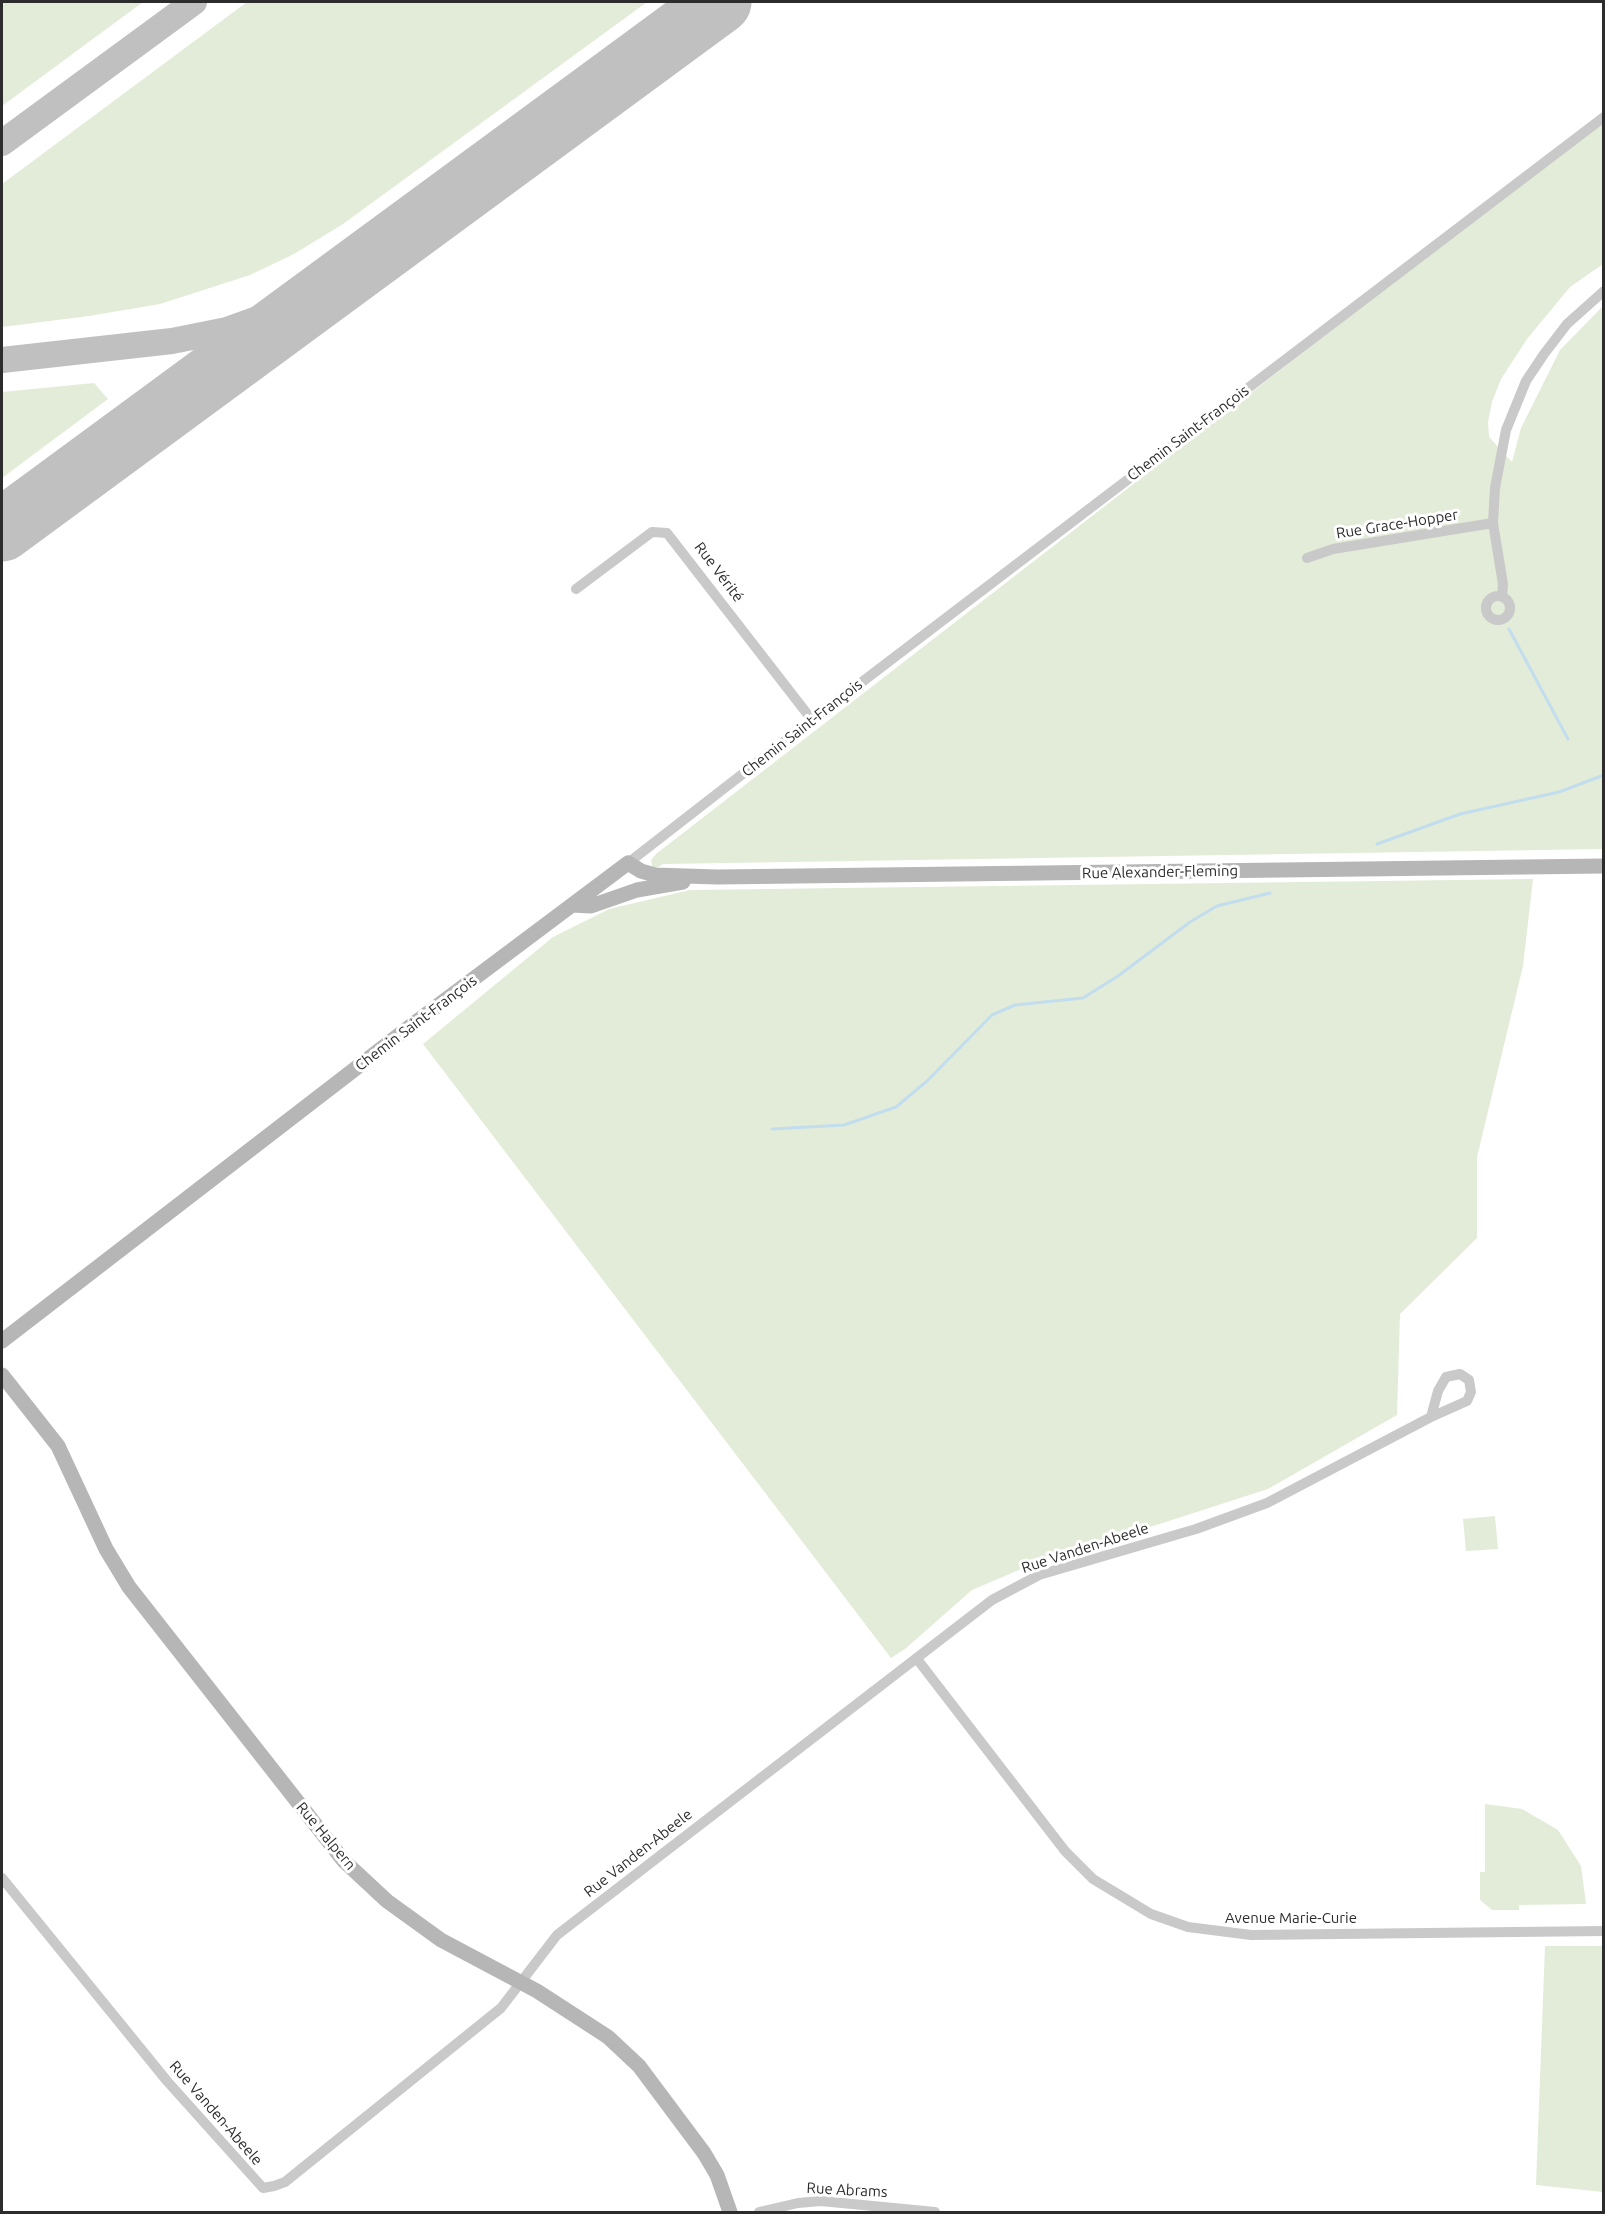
<!DOCTYPE html>
<html>
<head>
<meta charset="utf-8">
<style>
  body { margin:0 }
  #map { position:relative; width:1605px; height:2214px; overflow:hidden; background:#fff; font-family:Ubuntu,sans-serif }
  canvas { display:block }
  .frame { position:absolute; inset:0; border:3px solid #2c2c2c; pointer-events:none }
</style>
</head>
<body>
<div id="map">
<canvas width="1605" height="2214"></canvas>
<div class="frame"></div>
</div>
<script>
const context = document.querySelector('canvas').getContext('2d');
context.lineJoin = 'round';
function fill(path, color) { context.fillStyle = color; context.fill(path, 'evenodd'); }
const shape = rows => new Path2D(rows.map(r => 'M' + r).join(''));
function stroke(path, color, width, dash) { context.strokeStyle = color; context.lineWidth = width; context.lineCap = dash ? 'butt' : 'round'; context.setLineDash(dash || []); context.stroke(path); }
function label(font, color, halo, rows, align = 'center') {
  context.font = font + ' Ubuntu,sans-serif'; context.lineWidth = 6; context.setLineDash([]); context.textBaseline = 'middle'; context.strokeStyle = halo; context.fillStyle = color; for (const [text, x, y, turn = 0] of rows) {
    context.save(); context.translate(x, y); context.rotate((+turn || 0) * Math.PI / 180); context.textAlign = isNaN(turn) ? turn : align; if (halo) context.strokeText(text, 0, 0); context.fillText(text, 0, 0); context.restore();
  }
}
fill(shape([
  [2,2,143,2,2,106],
  [247,2,647,2,343,224,294,254,250,275,160,304,89,316,2,327,2,184],
  [1603,120,1603,264,1570,287,1527,339,1501,379,1492,402,1488,422,1489,437,1512,462,1521,428,1560,350,1603,306,1603,849,663,864,653,870,651,860,656,854],
  [94,383,108,399,2,478,2,392],
  [1533,879,1523,966,1477,1157,1477,1238,1400,1314,1397,1415,1268,1489,1026,1567,972,1590,905,1649,891,1658,423,1044,553,937,609,909,690,890],
  [1495,1516,1498,1549,1466,1551,1463,1519],
  [1485,1804,1522,1809,1558,1830,1581,1866,1586,1904,1519,1905,1519,1910,1492,1910,1480,1900,1480,1872,1485,1872],
  [1545,1946,1603,1946,1603,2192,1536,2185]
]), '#e3ecd8');
stroke(shape([
  [1509,629,1568,739],
  [1377,844,1460,814,1559,792,1604,775],
  [772,1129,844,1125,896,1107,927,1081,992,1015,1015,1005,1083,998,1118,976,1190,922,1217,906,1270,893]
]), '#c2ddee', 3);
stroke(shape([
  [2,143,194,2],
  [2,360,172,341,227,330,296,305,349,274]
]), '#c0c0c0', 26);
stroke(shape([
  [2,530,720,2]
]), '#c0c0c0', 63);
stroke(shape([
  [1307,558,1333,549,1493,523],
  [576,589,652,532,667,533,812,720],
  '1486 608a12 12 0 1 1 24 0a12 12 0 1 1-24 0Z',
  [1502,597,1503,584,1493,523,1495,488,1506,430,1526,381,1544,354,1567,324,1604,291],
  [628,863,812,720,1604,117],
  [917,1659,1065,1851,1093,1879,1151,1914,1188,1927,1251,1935,1604,1931],
  [2,1878,167,2081,263,2188,274,2186,285,2182,501,2008,557,1935,992,1600,1039,1575,1196,1529,1267,1503,1431,1417,1467,1401,1471,1392,1469,1380,1460,1374,1446,1377,1438,1391,1431,1417],
  [759,2212,798,2203,821,2201,935,2212]
]), '#c9c9c9', 10);
stroke(shape([
  [572,905,591,906,637,890,683,882],
  [2,1341,412,1025,628,863,641,871,655,875,717,877,1604,866],
  [2,1375,58,1446,106,1549,129,1587,344,1861,387,1901,441,1940,537,1991,608,2037,639,2066,704,2153,717,2175,730,2212]
]), '#b6b6b6', 15);
label('15px', '#2c2c2c', '#fff', [
  ["Chemin Saint-François",1188,433,-37],
  ["Rue Grace-Hopper",1397,524,-9],
  ["Rue Vérité",719,572,53],
  ["Chemin Saint-François",802,728,-38],
  ["Rue Alexander-Fleming",1160,872,-1],
  ["Chemin Saint-François",416,1023,-37],
  ["Rue Vanden-Abeele",1085,1548,-18],
  ["Rue Halpern",326,1836,50],
  ["Rue Vanden-Abeele",638,1853,-38],
  ["Avenue Marie-Curie",1291,1918],
  ["Rue Vanden-Abeele",216,2113,49],
  ["Rue Abrams",847,2190,3]
]);
</script>
</body>
</html>
